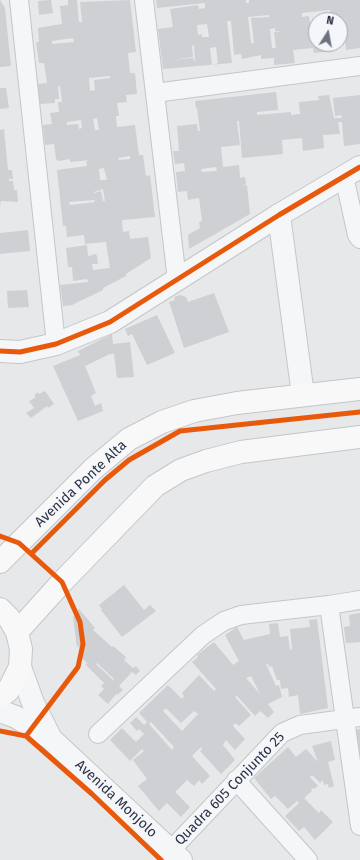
<!DOCTYPE html>
<html>
<head>
<meta charset="utf-8">
<style>
  body { margin:0 }
  #map { position:relative; width:360px; height:860px; overflow:hidden; background:#e6e8ea; font-family:"Fira Sans",sans-serif }
  canvas { display:block }
  .north { position:absolute; left:308px; top:12px; width:40px; height:40px; box-sizing:border-box; background:#f4f6f9; border:1px solid #a4a8b1; border-radius:50%; rotate:11deg; font-size:11px; font-weight:700; line-height:16px; text-align:center; color:#2b3445 }
  .north::after { content:''; display:block; margin:auto; width:14px; height:18px; background:#6c737f; clip-path:polygon(50% 0,100% 100%,50% 72%,0 100%) }
</style>
</head>
<body>
<div id="map">
<canvas width="360" height="860"></canvas>
<div class="north">N</div>
</div>
<script>
const context = document.querySelector('canvas').getContext('2d');
context.lineJoin = 'round';
function fill(path, color) { context.fillStyle = color; context.fill(path, 'evenodd'); }
const shape = rows => new Path2D(rows.map(r => 'M' + r).join(''));
function stroke(path, color, width, dash) { context.strokeStyle = color; context.lineWidth = width; context.lineCap = dash ? 'butt' : 'round'; context.setLineDash(dash || []); context.stroke(path); }
function label(font, color, halo, rows, align = 'center') {
  context.font = font + ' "Fira Sans",sans-serif'; context.lineWidth = 3; context.setLineDash([]); context.textBaseline = 'middle'; context.strokeStyle = halo; context.fillStyle = color; for (const [text, x, y, turn = 0] of rows) {
    context.save(); context.translate(x, y); context.rotate((+turn || 0) * Math.PI / 180); context.textAlign = isNaN(turn) ? turn : align; if (halo) context.strokeText(text, 0, 0); context.fillText(text, 0, 0); context.restore();
  }
}
fill(shape([
  [0,0,5,8,11,66,0,67],
  [51,0,53,13,39,15,38,1],
  [68,0,77,0,79,22,82,22,80,2,130,0,136,52,128,53,130,73,135,73,137,94,126,95,127,102,117,103,119,116,116,116,117,127,135,125,139,155,143,155,146,176,150,175,155,217,122,220,123,232,129,231,130,239,148,237,151,258,126,274,126,276,103,288,103,290,72,305,63,306,60,285,88,282,87,279,73,281,72,267,68,267,66,248,87,245,88,256,96,254,97,256,98,264,92,264,93,270,110,268,106,242,85,244,84,235,67,237,66,226,63,226,57,170,87,166,86,161,91,160,70,162,70,159,59,161,56,159,54,144,45,145,43,125,52,124,50,113,59,112,58,102,62,102,60,86,58,86,59,99,55,99,55,103,40,104,37,84,47,83,44,63,39,63,36,42,39,42,38,28,62,24,60,6,68,5],
  [73,38,74,42,52,44,52,41],
  [110,76,110,78,94,80,95,90,90,91,89,78],
  [97,118,99,130,95,130,93,119],
  [81,120,82,128,79,129,78,124,67,125,67,122],
  [130,156,130,159,119,160,118,158],
  [104,168,107,180,100,180,99,169],
  [103,189,105,201,103,201,101,191,94,193,94,192],
  [94,200,95,202,70,205,69,202],
  [156,0,246,0,246,3,249,3,249,0,360,0,360,48,346,50,344,32,340,32,340,20,331,20,330,10,302,13,302,17,309,16,310,23,316,22,316,44,334,44,334,51,314,53,313,48,293,50,295,63,274,65,274,58,261,59,261,55,242,59,241,54,234,55,231,21,227,21,232,63,163,69,158,29,173,27,170,9,198,5,199,9,205,8,205,3,157,8],
  [269,15,269,17,251,18,254,43,251,43,248,17],
  [207,24,209,37,202,37,202,34,198,35,197,25],
  [275,28,275,31,283,31,274,32,276,48,272,48,270,29],
  [194,45,195,62,193,58,171,60,193,57,192,46],
  [216,47,218,63,212,65,210,48],
  [0,88,6,88,9,108,0,109],
  [276,92,278,110,257,112,257,115,291,112,291,115,300,114,299,102,319,100,318,96,329,95,334,118,342,118,341,115,335,116,333,98,360,95,360,144,344,146,342,122,338,122,340,134,323,135,324,148,303,151,302,138,282,140,283,154,242,158,239,121,237,121,240,145,221,147,223,167,239,165,240,178,245,177,246,184,241,186,247,185,250,214,189,249,188,235,200,228,199,222,202,221,199,198,188,200,187,191,178,192,176,172,185,171,184,163,175,164,173,151,179,151,177,126,197,124,198,131,200,131,197,108,196,108,195,101],
  [216,167,217,171,202,172,201,169],
  [4,129,8,170,12,170,13,179,9,179,9,181,13,181,14,190,17,190,18,202,1,201,0,206,0,130],
  [28,230,30,251,0,254,0,233],
  [27,290,29,307,8,308,7,291],
  [214,293,229,332,184,348,169,302,175,300,174,297,180,295,186,297,188,302],
  [157,315,175,353,147,365,132,334,128,336,125,329],
  [112,334,113,344,130,342,134,377,117,378,114,354,110,354,85,366,96,393,91,396,95,406,101,403,103,411,78,421,53,366,80,355,78,351],
  [45,391,54,404,48,408,47,406,31,418,26,413,34,408,29,401,36,397,34,395,38,392,39,394],
  [124,585,144,610,150,605,156,611,122,637,101,610,102,609,99,605],
  [79,609,95,628,93,630,112,647,113,646,126,657,124,660,133,668,136,666,140,671,136,675,132,672,119,686,123,690,117,695,116,694,108,704,98,695,104,689,101,686,104,683,86,665,87,663,80,656,84,652,78,646,77,648,73,617],
  [97,663,114,679,113,680,96,664],
  [360,613,360,642,346,643,344,627,350,626,349,615],
  [317,619,328,708,300,714,298,695,289,697,288,688,281,689,280,680,277,680,272,666,269,667,268,664,266,664,276,686,279,685,282,697,268,704,274,712,268,718,260,711,255,716,237,696,235,697,251,715,239,726,235,723,233,726,245,739,235,750,226,740,223,745,235,760,221,774,200,751,202,749,201,747,192,756,210,776,202,784,199,780,194,786,187,780,175,792,190,807,181,817,167,803,159,811,138,786,147,779,133,760,144,751,142,749,130,761,110,740,122,728,136,742,144,734,139,729,137,731,130,723,136,717,144,725,147,722,139,713,168,685,182,699,184,696,182,693,199,675,214,691,216,689,192,662,198,657,197,655,214,642,233,665,239,661,225,635,237,627,244,640,270,634,269,624,278,623,280,637,288,636,290,650,292,649,290,629,310,627,309,620],
  [251,676,260,694,246,678],
  [166,708,181,723,194,711,198,714,182,731,163,711],
  [151,722,174,747,172,750,149,724],
  [360,729,360,755,359,755,356,730],
  [331,741,335,760,328,762,334,786,329,788,328,784,324,785,323,780,320,783,312,775,310,777,318,786,314,789,313,788,311,790,312,791,304,798,319,813,321,810,333,822,315,840,304,827,299,831,285,816,299,803,297,801,288,809,275,796,271,799,254,778,288,747,296,757,306,749,318,762,312,746]
]), '#ced0d3');
const minor = shape([
  [19,0,56,344],
  [144,0,177,280],
  [155,93,360,66],
  [344,176,357,235,360,239],
  [360,600,329,605,360,826],
  [98,734,203,635,224,621,241,615,329,605],
  [236,780,308,860],
  [171,850,282,733,300,725,360,717]
]);
const tertiary = shape([
  [279,215,303,395],
  [0,351,20,352,56,344,110,322,279,215,360,167],
  [20,667,33,703,50,737],
  [0,711,16,717,50,738,181,860]
]);
const secondary = shape([
  [0,562,93,469,129,439,162,422,194,411,237,403,360,389],
  [0,609,9,618,17,632,21,649,20,667,8,691,0,697],
  [17,632,62,582,155,486,181,470,206,461,241,452,360,437]
]);
stroke(minor, '#c4c6c8', 20);
stroke(tertiary, '#c4c6c8', 24);
stroke(secondary, '#c4c6c8', 24);
stroke(minor, '#f5f6f7', 18);
stroke(tertiary, '#f5f6f7', 22);
stroke(secondary, '#f8f8f8', 22);
stroke(shape([
  [0,351,20,352,56,344,110,322,279,215,360,167],
  [0,536,19,543,62,582,80,622,83,644,78,667,26,736],
  [32,553,105,480,129,460,180,431,360,412],
  [0,731,26,736,92,794,161,860]
]), '#e8590c', 5);
label('14px', '#2b3445', '#f4f6f9', [
  ["Avenida Ponte Alta",81,484,-43],
  ["Quadra 605 Conjunto 25",230,789,-46],
  ["Avenida Monjolo",116,799,43]
]);
</script>
</body>
</html>
